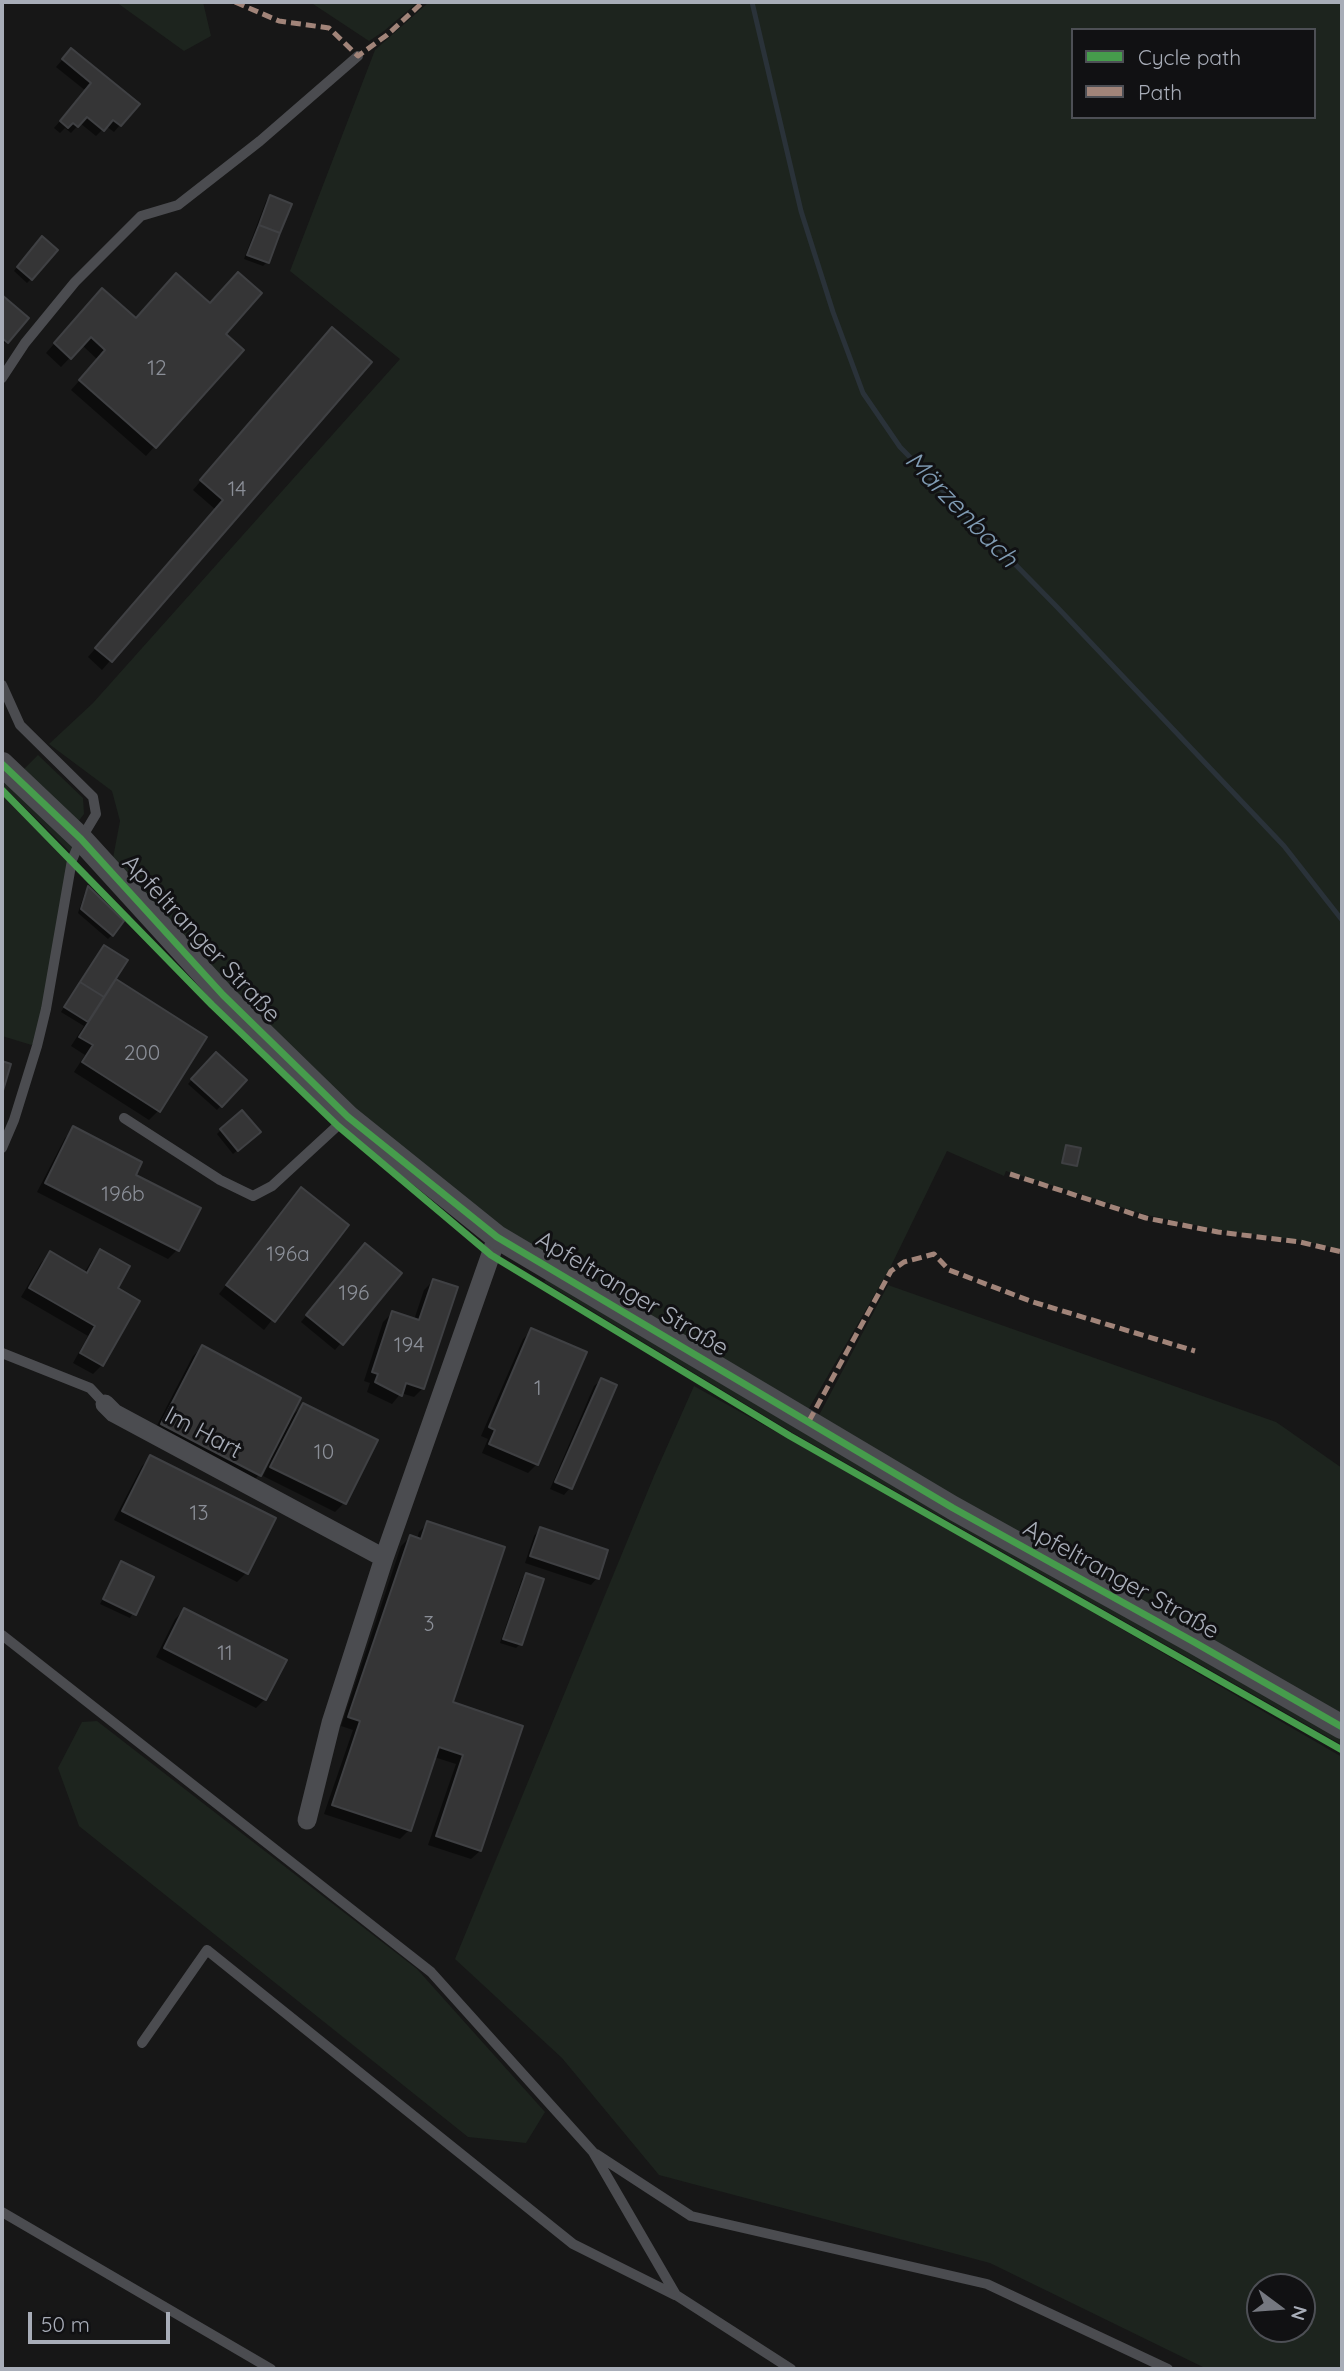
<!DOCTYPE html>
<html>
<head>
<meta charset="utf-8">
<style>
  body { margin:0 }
  #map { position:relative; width:1344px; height:2371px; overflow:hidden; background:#171717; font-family:Quicksand,sans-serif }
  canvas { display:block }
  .frame { position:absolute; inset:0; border:4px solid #a8adb8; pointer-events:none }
  .legend { position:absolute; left:1071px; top:28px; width:245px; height:91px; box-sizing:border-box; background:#111113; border:2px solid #4d4f55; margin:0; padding:9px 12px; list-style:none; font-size:21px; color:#a8adb8 }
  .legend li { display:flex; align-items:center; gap:14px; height:35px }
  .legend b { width:35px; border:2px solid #4d4f55 }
  .north { position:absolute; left:1246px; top:2273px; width:70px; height:70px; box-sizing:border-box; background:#111113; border:2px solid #4d4f55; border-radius:50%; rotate:106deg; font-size:19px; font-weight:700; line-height:28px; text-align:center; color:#a8adb8 }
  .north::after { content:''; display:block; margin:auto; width:24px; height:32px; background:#757880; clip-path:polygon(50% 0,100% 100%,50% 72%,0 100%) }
  .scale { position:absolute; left:28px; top:2312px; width:142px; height:32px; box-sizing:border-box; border:4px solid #a8adb8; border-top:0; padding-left:9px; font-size:21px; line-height:24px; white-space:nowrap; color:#a8adb8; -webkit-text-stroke:5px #111113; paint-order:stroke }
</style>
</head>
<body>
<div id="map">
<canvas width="1344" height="2371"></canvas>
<div class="frame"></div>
<ul class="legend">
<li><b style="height:9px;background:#469c4c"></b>Cycle path</li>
<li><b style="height:9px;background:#a18479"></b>Path</li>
</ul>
<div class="north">N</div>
<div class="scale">50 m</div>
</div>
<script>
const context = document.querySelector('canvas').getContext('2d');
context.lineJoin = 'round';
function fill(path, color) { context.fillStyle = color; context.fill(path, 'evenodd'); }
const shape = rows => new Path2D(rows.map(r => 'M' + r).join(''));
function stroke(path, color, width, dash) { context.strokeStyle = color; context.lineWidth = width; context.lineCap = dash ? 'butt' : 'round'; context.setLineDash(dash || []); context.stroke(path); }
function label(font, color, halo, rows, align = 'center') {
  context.font = font + ' Quicksand,sans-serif'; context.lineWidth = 6; context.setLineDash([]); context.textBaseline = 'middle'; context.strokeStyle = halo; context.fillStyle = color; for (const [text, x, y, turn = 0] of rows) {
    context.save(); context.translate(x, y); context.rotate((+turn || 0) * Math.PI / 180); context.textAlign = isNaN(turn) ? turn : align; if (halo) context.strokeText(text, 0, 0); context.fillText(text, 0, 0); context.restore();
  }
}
fill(shape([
  [116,2,203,2,211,36,184,51],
  [310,2,418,2,384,31,369,41],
  [429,2,1342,2,1342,1250,1299,1240,1219,1230,1147,1215,1006,1171,1004,1176,947,1151,890,1268,808,1410,501,1231,351,1106,228,989,113,858,120,821,112,791,49,744,93,703,400,359,290,271,375,50],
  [1073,30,1314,30,1314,117,1073,117],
  [38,755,83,798,84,814,77,823,23,770],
  [2,772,75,842,71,853,2,785],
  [2,794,69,861,35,1046,2,1036],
  [549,1275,1342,1733,1342,1745,793,1433,544,1282],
  [888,1285,1276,1422,1342,1468,1342,1721,817,1419],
  [694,1386,944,1526,1342,1757,1342,2369,1207,2369,990,2263,659,2175,562,2058,455,1959,654,1476],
  [1260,2287,1302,2287,1302,2329,1260,2329],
  [97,1721,417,1969,545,2112,526,2143,468,2137,79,1826,58,1768,82,1722]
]), '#1d241e');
fill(shape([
  [71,50,120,125,114,132,106,126,96,136,80,123,71,133,65,128,60,133,54,128,86,91,56,67],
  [270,197,267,262,263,266,244,259,266,201],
  [38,242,31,279,27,283,14,271],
  [2,298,26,318,2,346],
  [93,300,135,320,223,334,241,350,146,456,71,390,98,360,82,345,61,367,46,353],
  [323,338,370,362,102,670,88,657,216,510,193,490],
  [88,889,112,935,108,939,78,913,85,892],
  [100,951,114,979,205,1038,158,1111,149,1120,74,1072,85,1055,71,1046,84,1026,61,1012],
  [216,1054,244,1080,217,1110,188,1084],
  [74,1129,133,1175,199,1209,177,1250,168,1259,37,1192,65,1138],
  [221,1130,254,1136,233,1154,217,1134],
  [301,1190,347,1225,264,1330,219,1294],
  [101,1251,115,1289,102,1365,93,1374,73,1363,88,1336,21,1297,41,1263,50,1254,84,1273,92,1260],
  [359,1252,400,1274,335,1350,301,1322],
  [433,1281,423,1388,414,1397,401,1393,392,1404,367,1392,370,1383,364,1381,383,1322,392,1313,414,1320,424,1290],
  [532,1330,537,1464,528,1473,482,1453,488,1439,481,1436,523,1339],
  [202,1347,290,1418,303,1405,375,1441,344,1503,335,1512,263,1476,271,1459,269,1457,259,1475,250,1484,153,1433,193,1356],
  [601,1380,615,1386,570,1488,564,1495,550,1489,594,1386],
  [151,1457,246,1573,237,1582,114,1520,142,1466],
  [428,1523,451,1704,521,1727,480,1851,471,1859,428,1845,456,1764,434,1757,409,1830,400,1839,324,1814,353,1730,341,1726,401,1546,410,1537,417,1539,419,1532],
  [540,1529,606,1551,597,1578,591,1585,525,1563,534,1536],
  [122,1563,152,1578,130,1618,100,1604],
  [526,1575,520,1644,516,1648,500,1643,522,1579],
  [184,1610,265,1699,256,1708,156,1657,175,1619]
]), '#0007');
stroke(shape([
  [752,2,801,211,833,312,863,393,900,447,1057,607,1284,846,1342,920]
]), '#2a3239', 5);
const building = shape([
  [71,48,140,104,121,126,113,120,104,131,87,117,78,127,73,123,68,128,60,121,91,83,62,59,71,48],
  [270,195,292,204,280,233,259,225,270,195],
  [259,225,280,233,269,263,247,255,259,225],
  [42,236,58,250,32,280,17,267,42,236],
  [238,272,262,293,226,334,244,350,156,448,79,380,105,350,91,337,71,359,54,343,102,288,136,318,176,273,210,303,238,272],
  [2,295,29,318,8,343,2,338,2,295],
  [332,327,372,362,112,662,95,648,223,500,200,480,332,327],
  [88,886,124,921,113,936,81,909,88,886],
  [104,945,128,960,104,997,80,982,104,945],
  [116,979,207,1037,160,1112,82,1062,93,1045,79,1037,116,979],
  [80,982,104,997,88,1022,64,1007,80,982],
  [216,1052,247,1080,222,1107,191,1079,216,1052],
  [2,1061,11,1064,2,1094,2,1061],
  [242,1110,261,1132,238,1151,220,1129,242,1110],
  [73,1126,142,1162,136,1175,201,1208,179,1251,45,1183,73,1126],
  [1066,1145,1081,1148,1077,1166,1062,1163,1066,1145],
  [301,1187,349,1225,275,1322,226,1285,301,1187],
  [365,1243,402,1273,343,1345,306,1315,365,1243],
  [100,1249,130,1266,118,1288,140,1301,103,1366,80,1353,95,1326,29,1288,50,1251,87,1273,100,1249],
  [433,1279,458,1287,424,1389,406,1383,402,1396,375,1382,378,1374,372,1372,392,1311,419,1320,433,1279],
  [531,1328,587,1352,538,1465,489,1444,495,1430,489,1427,531,1328],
  [202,1345,301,1398,261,1476,161,1424,202,1345],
  [601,1378,617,1385,572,1489,555,1482,601,1378],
  [303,1403,378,1440,346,1504,270,1467,303,1403],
  [150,1455,276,1518,248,1574,122,1511,150,1455],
  [427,1521,505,1547,453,1702,523,1726,481,1851,436,1836,463,1755,439,1747,411,1831,332,1805,360,1721,348,1717,410,1535,421,1539,427,1521],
  [540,1527,608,1550,599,1579,530,1556,540,1527],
  [121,1561,154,1577,136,1615,103,1599,121,1561],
  [526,1573,544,1579,522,1645,503,1639,526,1573],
  [184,1608,287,1660,266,1700,164,1648,184,1608]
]);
fill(building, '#353536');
stroke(building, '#3f4043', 2);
stroke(shape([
  [2,378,25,343,75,282,141,216,178,205,260,141,358,56],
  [2,685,20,725,93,797,96,814,81,839,72,860,46,1009,37,1046,14,1120,2,1148],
  [124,1118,220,1180,253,1196,272,1186,347,1117],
  [2,1353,90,1388,105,1404],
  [2,1635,431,1972,593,2152,676,2295,791,2369],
  [142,2043,207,1950,573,2244,675,2295],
  [596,2154,691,2216,987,2284,1168,2369],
  [2,2212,271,2369]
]), '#4b4c50', 10);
stroke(shape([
  [105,1404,114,1413,384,1558],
  [307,1820,331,1723,384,1558,497,1237]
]), '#4b4c50', 19);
stroke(shape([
  [2,764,81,839,223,995,348,1117,497,1237,953,1508,1194,1642,1342,1727]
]), '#4b4c50', 24);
stroke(shape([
  [235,2,279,21,329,28,358,56,387,35,423,2],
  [1010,1174,1146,1218,1218,1232,1300,1242,1342,1252],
  [809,1421,891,1271,904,1262,934,1254,949,1270,1033,1302,1195,1351]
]), '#a18479', 5, [10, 5]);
stroke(shape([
  [2,764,81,839,223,995,348,1117,497,1237,953,1508,1194,1642,1342,1727],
  [2,790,212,1005,338,1126,491,1255,790,1436,1342,1750]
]), '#469c4c', 7);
label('21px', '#8b8f98', null, [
  ["12",157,369],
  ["14",237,490],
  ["200",142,1054],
  ["196b",123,1195],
  ["196a",288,1255],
  ["196",354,1294],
  ["194",409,1346],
  ["1",538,1389],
  ["10",324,1453],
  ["13",199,1514],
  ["3",429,1625],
  ["11",225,1654]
]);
label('24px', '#a8adb8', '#111113', [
  ["Apfeltranger Straße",201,939,47],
  ["Apfeltranger Straße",632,1294,31],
  ["Im Hart",203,1433,28],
  ["Apfeltranger Straße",1121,1580,29]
]);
label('italic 26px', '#7f9bb3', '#111113', [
  ["Märzenbach",961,510,46]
]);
</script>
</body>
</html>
